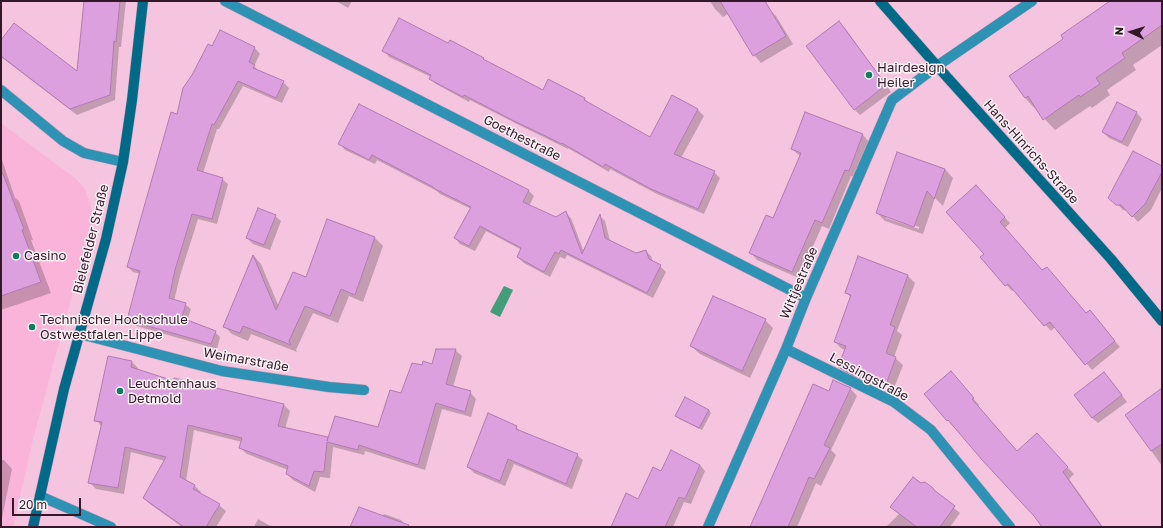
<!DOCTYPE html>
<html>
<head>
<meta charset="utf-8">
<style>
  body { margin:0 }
  #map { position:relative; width:1163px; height:528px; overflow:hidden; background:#f5c4de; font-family:"Golos Text",sans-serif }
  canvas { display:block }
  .frame { position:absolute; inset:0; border:2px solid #341728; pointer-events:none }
  .north { position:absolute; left:1111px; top:12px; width:40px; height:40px; -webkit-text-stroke:3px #fcf3f7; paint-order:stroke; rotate:274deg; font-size:11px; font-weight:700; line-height:16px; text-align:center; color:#341728 }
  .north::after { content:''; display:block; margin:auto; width:14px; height:18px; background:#341728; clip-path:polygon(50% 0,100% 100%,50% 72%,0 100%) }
  .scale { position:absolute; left:12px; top:498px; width:69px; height:18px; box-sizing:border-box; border:2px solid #341728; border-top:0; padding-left:5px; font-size:12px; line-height:14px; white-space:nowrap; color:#341728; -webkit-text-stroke:3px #fcf3f7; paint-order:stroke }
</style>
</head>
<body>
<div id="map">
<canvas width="1163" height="528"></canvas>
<div class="frame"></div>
<div class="north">N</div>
<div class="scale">20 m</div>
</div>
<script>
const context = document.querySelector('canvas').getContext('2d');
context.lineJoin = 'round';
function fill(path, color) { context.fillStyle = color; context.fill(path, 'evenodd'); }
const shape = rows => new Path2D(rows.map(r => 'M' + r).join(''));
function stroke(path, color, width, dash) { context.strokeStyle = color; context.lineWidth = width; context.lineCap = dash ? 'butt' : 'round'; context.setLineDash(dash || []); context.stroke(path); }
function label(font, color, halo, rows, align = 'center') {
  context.font = font + ' "Golos Text",sans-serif'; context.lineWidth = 3; context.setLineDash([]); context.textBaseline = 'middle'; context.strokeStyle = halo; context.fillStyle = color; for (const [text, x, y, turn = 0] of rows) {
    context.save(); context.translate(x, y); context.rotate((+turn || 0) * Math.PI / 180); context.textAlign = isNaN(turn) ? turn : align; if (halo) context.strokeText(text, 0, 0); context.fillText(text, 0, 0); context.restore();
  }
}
fill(shape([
  [1,123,76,179,85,189,90,203,93,219,34,435,13,527,1,527]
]), '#fab4da');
fill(shape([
  [504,286,513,290,500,317,490,312]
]), '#439d7b');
fill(shape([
  [85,1,126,1,121,47,119,47,115,100,77,115,1,57,1,42,78,73],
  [336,1,352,1,348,8],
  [710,1,750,1,768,8,776,16,793,44,761,63,754,55,729,13,723,17,715,9],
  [1121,1,1162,1,1162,45,1133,65,1136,70,1107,90,1110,95,1092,108,1090,106,1055,130,1025,98,1010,77],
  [839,23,845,28,891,92,860,115,854,109],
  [221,31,255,48,260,54,254,66,260,72,283,82,289,88,282,103,243,86,219,129,217,129,203,173,222,179,228,184,217,224,198,219,180,276,174,301,185,304,191,309,187,321,215,332,220,337,217,349,133,325,128,320,141,274,133,272,128,267,178,115],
  [449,44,483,59,486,62,543,91,584,98,591,105,650,138,672,96,698,110,704,116,681,158,714,172,720,178,704,214,657,194,610,169,609,172,568,148,568,149,521,126,470,100,469,102,436,84,430,79,431,77,389,57,384,51],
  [1118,104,1137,113,1142,119,1128,147,1109,138,1103,132],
  [863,135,869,142,856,177,851,176,829,229,822,226,799,278,757,260,751,253,774,219,800,156,792,149],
  [340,144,528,190,534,196,529,206,556,218,565,213,571,218,584,252,600,216,605,221,610,241,635,254,646,251,651,256,653,262,660,266,666,272,653,298,567,255,565,259,560,257,550,277,524,263,518,257,522,250,486,231,475,251,460,244,455,238,471,209,440,194,437,191,377,160,375,164,345,150],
  [1,157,15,198,19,201,33,240,31,240,51,293,1,310],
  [1162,167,1162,188,1151,210,1138,222,1128,211,1123,210,1110,197],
  [945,169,953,178,943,206,935,198,923,234,885,221,877,213],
  [886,215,919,227,919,229,886,218],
  [981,192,1010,223,1005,228,1043,271,1052,274,1087,314,1090,311,1120,347,1092,370,1055,327,1051,331,1014,290,1012,291,981,257,985,254],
  [275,216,281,221,270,250,253,244,247,238],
  [328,220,375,238,383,246,363,302,349,296,338,323,313,313,296,350,297,352,251,334,248,341,232,334,225,327,254,256,261,264,279,307,307,278],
  [908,276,915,283,897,331,902,335,894,357,903,365,894,388,867,378,864,383,847,374,839,367,846,350,842,349,835,342,851,298,846,292],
  [765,320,773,328,750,378,700,354,691,346],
  [455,350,462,356,453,387,470,392,476,399,471,417,442,409,425,470,365,451,364,455,333,447,330,478,320,477,315,492,293,480,287,474,288,470,247,454,240,448,242,442,194,430,186,481,195,486,201,492,200,494,219,505,226,511,216,527,182,527,150,504,144,498,165,461,131,452,124,494,96,489,89,482,102,427,96,420,132,362,138,368,138,371,174,382,175,380,284,405,290,411,285,429,327,438,329,440,379,428,422,366,432,365],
  [957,379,979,405,978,406,1018,452,1043,441,1074,474,1069,479,1103,527,1043,527,1035,515,948,420,926,394],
  [1110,379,1127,402,1098,423,1092,418],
  [834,381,851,389,857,396,831,450,836,455,821,486,816,483,797,527,750,527,830,392],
  [1162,396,1162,466,1126,415],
  [709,410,711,413,702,430,679,419,676,416],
  [516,427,521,432,577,455,583,460,572,489,514,464,505,486,474,473,468,467],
  [1,460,4,460,12,469,1,523],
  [700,465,705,471,691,504,684,502,673,527,613,527,638,500,661,472],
  [938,495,960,513,950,527,886,527,899,514,892,507],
  [384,514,401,520,406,525,406,527,351,527,382,516],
  [258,519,272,527,254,527]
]), '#0003');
const building = shape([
  [84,1,120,1,116,42,114,41,110,95,70,109,1,56,1,40,14,23,77,71,84,1],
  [720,1,765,1,786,36,753,56,720,1],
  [1110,1,1162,1,1162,25,1122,53,1125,58,1096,78,1100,84,1080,97,1079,95,1043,120,1028,96,1025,98,1009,76,1063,39,1061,35,1110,1],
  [399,18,448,43,450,40,484,58,483,59,543,90,548,79,585,98,584,100,650,137,672,95,698,109,674,154,715,171,698,209,651,189,605,164,603,167,562,143,562,144,514,121,464,95,463,97,429,79,431,75,382,51,399,18],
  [839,21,886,85,854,110,806,46,839,21],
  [220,30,255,47,249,62,255,65,253,68,284,81,276,98,238,81,214,125,212,124,197,170,223,178,212,219,192,214,175,270,169,298,186,303,182,318,216,331,211,344,127,320,140,271,127,267,171,112,177,114,183,88,192,75,208,44,212,46,220,30],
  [1117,102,1137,112,1122,142,1102,132,1117,102],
  [359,104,529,190,523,202,556,217,566,211,582,254,600,214,605,238,636,253,646,250,649,259,661,265,647,293,561,250,559,254,555,252,544,272,517,257,521,248,480,226,469,246,454,238,471,207,433,188,433,187,372,155,369,160,338,144,359,104],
  [805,112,863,134,849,171,845,170,822,223,815,220,792,272,749,253,766,215,773,218,801,153,791,149,805,112],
  [1133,151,1162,166,1162,172,1145,204,1132,217,1121,205,1116,205,1108,198,1133,151],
  [897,152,945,169,934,199,927,191,914,227,876,213,897,152],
  [1,174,3,174,24,229,22,230,41,282,1,296,1,174],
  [976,185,1005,217,1000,222,1042,270,1047,267,1086,313,1090,310,1115,341,1085,365,1050,322,1044,326,1008,284,1005,286,980,257,984,254,946,212,976,185],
  [258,208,276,215,264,245,246,238,258,208],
  [327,219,375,237,355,295,341,289,330,316,305,306,289,341,291,345,243,326,240,333,223,327,253,255,276,310,293,272,306,277,327,219],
  [858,256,908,275,890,325,895,327,886,353,896,357,887,382,860,371,857,377,838,367,846,346,834,342,851,295,845,293,858,256],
  [713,296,766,319,742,371,690,346,713,296],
  [436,349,456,349,446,384,471,391,465,412,436,403,418,465,359,445,358,450,327,442,324,472,314,471,309,486,286,474,288,466,239,448,242,438,188,425,180,477,195,485,193,489,220,504,206,527,184,527,143,498,166,457,125,447,118,488,88,483,102,422,94,421,108,356,132,361,131,367,174,381,174,378,284,404,278,426,328,437,327,441,335,416,378,427,390,390,401,393,412,363,422,365,423,361,432,364,436,349],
  [951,371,974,398,972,399,1017,451,1037,433,1068,467,1063,472,1102,527,1042,527,1034,516,983,461,948,420,947,421,924,394,951,371],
  [1104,372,1122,395,1092,418,1074,395,1104,372],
  [833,380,851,388,824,445,830,448,814,479,809,477,788,527,750,527,813,384,829,391,833,380],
  [1162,388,1162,444,1151,451,1125,415,1162,388],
  [685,397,709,410,699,428,675,416,685,397],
  [488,413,517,426,516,429,578,454,566,484,508,459,500,481,467,467,488,413],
  [671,450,700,465,685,499,679,497,665,527,611,527,626,493,638,499,653,467,661,471,671,450],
  [913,477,921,483,925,482,933,488,934,490,955,506,940,527,917,527,890,507,913,477],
  [359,507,409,525,408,527,350,527,359,507]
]);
fill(building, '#dca0de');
stroke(building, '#b279b4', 1);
const minor = shape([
  [225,1,806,298],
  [1,90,63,141,84,153,123,162],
  [80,334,222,371,329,387,364,390],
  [786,349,894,402,931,430,1010,527],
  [40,496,111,527],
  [708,527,786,349,806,298,892,100,937,66,1032,1]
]);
const secondary = shape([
  [880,1,937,66,1111,259,1162,321],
  [33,527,64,389,106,239,123,162,132,100,143,1]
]);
stroke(minor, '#cea1ba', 11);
stroke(secondary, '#cea1ba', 11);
stroke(minor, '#2e92b4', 10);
stroke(secondary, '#006a88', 10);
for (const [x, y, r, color] of [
  [869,75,4,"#0a7f5d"],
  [16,256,4,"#0a7f5d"],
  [32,327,4,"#0a7f5d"],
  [120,391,4,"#0a7f5d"]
]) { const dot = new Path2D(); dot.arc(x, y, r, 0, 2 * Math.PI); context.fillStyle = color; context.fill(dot); stroke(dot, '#fcf3f7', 1.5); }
label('13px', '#341728', '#fcf3f7', [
  ["Hairdesign",877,68],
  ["Heiler",877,83],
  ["Casino",24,256],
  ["Technische Hochschule",40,320],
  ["Ostwestfalen-Lippe",40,335],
  ["Leuchtenhaus",128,384],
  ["Detmold",128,399]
], 'left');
label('13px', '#341728', '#fcf3f7', [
  ["Goethestraße",522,138,27],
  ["Hans-Hinrichs-Straße",1031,152,48],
  ["Bielefelder Straße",91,239,-76],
  ["Wittjestraße",799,283,-67],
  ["Weimarstraße",246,360,10],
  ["Lessingstraße",869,377,28]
]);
</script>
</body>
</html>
